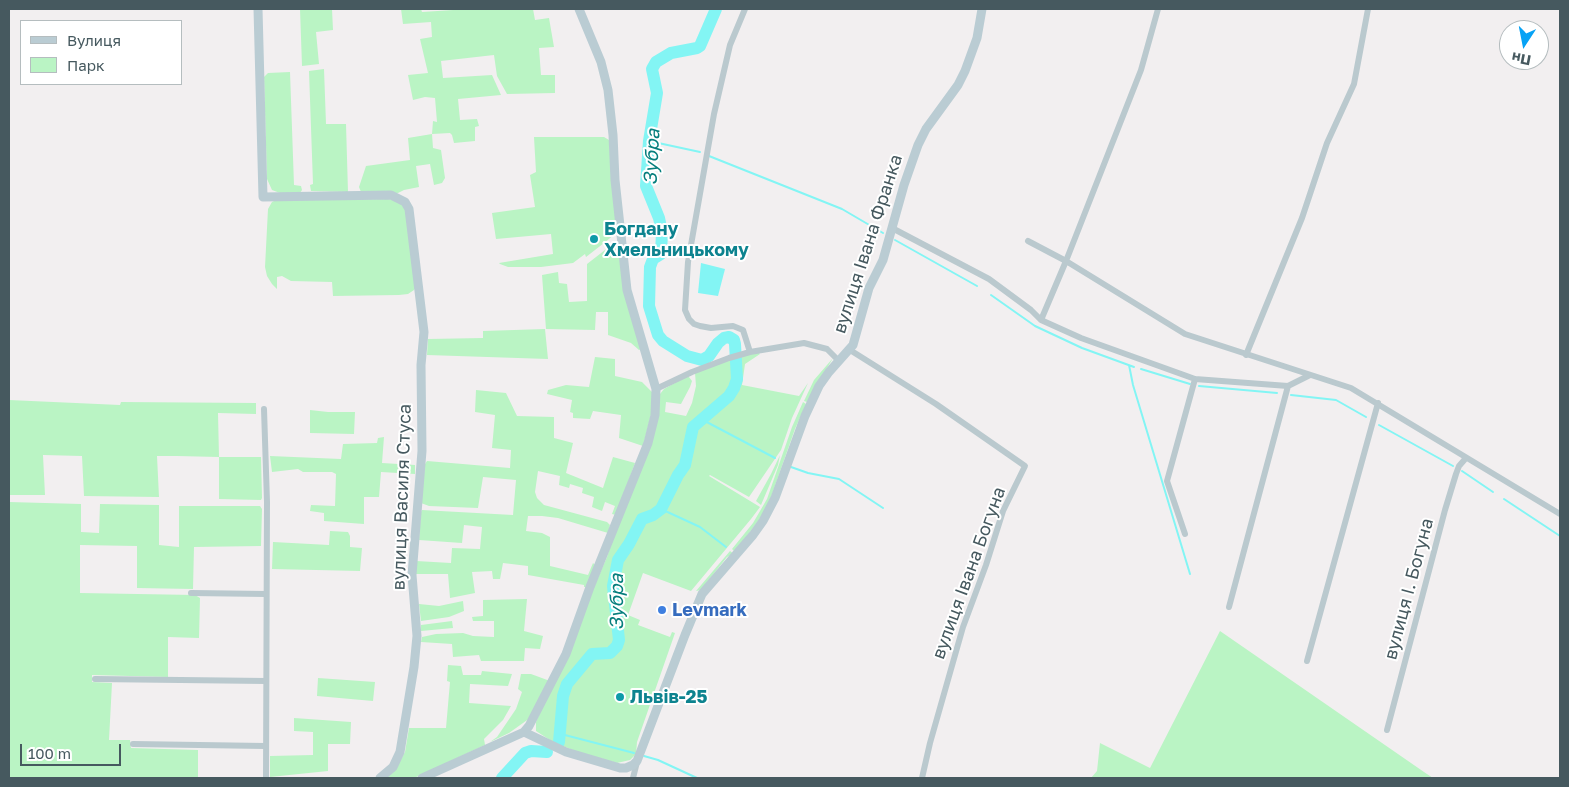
<!DOCTYPE html>
<html>
<head>
<meta charset="utf-8">
<style>
  body { margin:0 }
  #map { position:relative; width:1569px; height:787px; overflow:hidden; background:#f2eff0; font-family:"Golos Text",sans-serif }
  canvas { display:block }
  .frame { position:absolute; inset:0; border:10px solid #46595f; pointer-events:none }
  .legend { position:absolute; left:20px; top:20px; width:162px; height:65px; box-sizing:border-box; background:#fff; border:1px solid #b5bdbf; margin:0; padding:6px 9px; list-style:none; font-size:15px; color:#46595f }
  .legend li { display:flex; align-items:center; gap:10px; height:25px }
  .legend b { width:25px; border:1px solid #b5bdbf }
  .north { position:absolute; left:1499px; top:20px; width:50px; height:50px; box-sizing:border-box; background:#fff; border:1px solid #b5bdbf; border-radius:50%; rotate:191deg; font-size:14px; font-weight:700; line-height:20px; text-align:center; color:#46595f }
  .north::after { content:''; display:block; margin:auto; width:18px; height:22px; background:#07a2f5; clip-path:polygon(50% 0,100% 100%,50% 72%,0 100%) }
  .scale { position:absolute; left:20px; top:744px; width:101px; height:22px; box-sizing:border-box; border:2px solid #46595f; border-top:0; padding-left:6px; font-size:15px; line-height:18px; white-space:nowrap; color:#46595f; -webkit-text-stroke:4px #fff; paint-order:stroke }
</style>
</head>
<body>
<div id="map">
<canvas width="1569" height="787"></canvas>
<div class="frame"></div>
<ul class="legend">
<li><b style="height:6px;background:#baccd3"></b>Вулиця</li>
<li><b style="height:14px;background:#baf4c4"></b>Парк</li>
</ul>
<div class="north">Пн</div>
<div class="scale">100 m</div>
</div>
<script>
const context = document.querySelector('canvas').getContext('2d');
context.lineJoin = 'round';
function fill(path, color) { context.fillStyle = color; context.fill(path, 'evenodd'); }
const shape = rows => new Path2D(rows.map(r => 'M' + r).join(''));
function stroke(path, color, width, dash) { context.strokeStyle = color; context.lineWidth = width; context.lineCap = dash ? 'butt' : 'round'; context.setLineDash(dash || []); context.stroke(path); }
function label(font, color, halo, rows, align = 'center') {
  context.font = font + ' "Golos Text",sans-serif'; context.lineWidth = 4; context.setLineDash([]); context.textBaseline = 'middle'; context.strokeStyle = halo; context.fillStyle = color; for (const [text, x, y, turn = 0] of rows) {
    context.save(); context.translate(x, y); context.rotate((+turn || 0) * Math.PI / 180); context.textAlign = isNaN(turn) ? turn : align; if (halo) context.strokeText(text, 0, 0); context.fillText(text, 0, 0); context.restore();
  }
}
fill(shape([
  [300,9,332,9,333,30,316,32,319,64,302,66],
  [401,9,421,9,422,12,453,10,453,9,533,9,535,20,549,18,554,47,539,48,541,75,555,75,555,93,507,94,497,76,494,55,441,61,443,78,492,75,501,95,458,99,460,120,477,119,479,126,475,127,475,141,454,143,452,135,450,133,432,134,433,148,441,150,445,178,442,183,434,185,430,164,416,166,419,187,404,190,398,193,361,192,359,187,366,166,410,160,408,138,432,134,433,121,437,122,435,98,425,97,413,100,408,75,428,73,420,39,432,37,431,22,403,24],
  [324,69,326,124,346,124,348,192,311,191,310,185,313,184,309,71],
  [290,72,294,185,301,186,302,190,300,193,280,193,272,190,267,179,264,77,268,73],
  [534,137,604,137,609,140,617,229,615,234,604,243,586,257,585,254,573,263,541,267,508,267,500,264,499,263,553,254,551,234,496,239,492,213,535,207,530,175,536,172],
  [387,199,396,200,403,204,406,210,416,287,414,290,408,294,399,295,333,296,332,282,291,281,282,276,277,277,277,289,272,284,267,276,265,267,268,209,272,202,276,200],
  [617,242,641,349,639,350,631,343,608,335,608,312,596,312,595,330,546,329,542,275,558,272,559,283,567,284,569,302,587,301,587,264,614,243],
  [545,329,548,359,427,355,428,339,483,338,483,331],
  [758,352,760,354,745,364,742,385,799,396,808,383,792,418,781,450,749,497,710,475,709,476,760,507,751,519,691,591,643,573,628,615,640,620,638,625,670,637,672,632,675,633,637,742,636,754,630,760,617,763,575,751,553,742,536,731,536,722,607,557,660,394,664,389,687,376,689,377,692,381,690,387,681,404,666,402,665,412,686,416,692,403,696,386,695,373,739,356],
  [595,357,615,359,615,376,642,382,653,393,653,407,643,446,619,438,621,415,593,411,590,419,573,418,573,413,570,412,572,400,547,394,548,390,566,385,589,387],
  [833,358,807,402,804,401,814,380],
  [476,390,506,393,517,416,554,417,554,438,573,443,566,473,603,488,613,457,635,463,616,515,612,514,615,506,605,502,602,511,592,507,594,497,582,493,583,488,570,484,569,488,559,485,560,476,538,471,535,492,537,498,544,505,607,522,610,525,608,533,558,518,542,516,528,516,526,531,542,533,550,537,550,566,588,575,593,563,595,565,587,587,584,587,584,585,528,575,528,566,503,563,500,579,493,579,492,571,472,572,475,593,450,598,448,574,416,574,416,561,451,563,452,548,480,549,482,527,464,525,462,543,419,540,421,512,422,510,513,515,516,480,483,477,478,508,429,506,421,503,425,464,427,461,510,468,511,450,492,448,495,415,475,412],
  [9,400,120,405,121,402,256,403,256,414,218,413,219,457,261,457,262,498,261,500,219,499,219,457,177,456,157,456,159,497,84,496,82,456,43,455,45,495,9,495],
  [803,402,806,404,795,429,770,500,764,513,735,552,732,549,753,523,767,499,792,427],
  [310,410,328,412,355,412,354,434,310,433],
  [384,437,382,463,415,465,415,474,381,472,379,497,364,497,364,524,324,521,324,513,310,511,311,505,335,506,336,474,332,472,303,472,298,469,272,472,270,456,341,459,343,444,377,443,378,438],
  [780,455,778,465,761,505,756,501,771,474],
  [9,502,81,504,81,532,99,533,100,504,159,505,159,545,179,547,179,506,260,506,262,509,261,546,194,547,193,589,137,588,137,546,80,545,80,593,195,595,200,598,199,638,168,637,168,677,92,675,92,682,112,683,109,740,130,740,131,748,198,750,198,778,9,778],
  [330,531,348,532,350,536,350,547,362,548,360,571,272,569,273,542,329,545],
  [730,551,734,554,727,557,701,590,696,591],
  [527,599,524,631,543,636,540,649,525,648,524,661,481,661,479,655,453,657,452,644,421,642,422,637,436,634,463,633,473,636,494,637,494,621,473,621,472,617,483,616,483,600],
  [463,601,464,611,449,617,421,621,419,604,439,606],
  [452,621,453,628,421,631,421,625],
  [1220,631,1424,772,1433,778,1091,778,1097,771,1100,743,1150,768],
  [448,665,461,666,463,675,481,675,482,671,512,674,508,686,470,684,469,703,511,706,503,720,484,739,485,745,414,778,385,778,398,765,405,752,409,728,446,728,450,682,447,681],
  [521,674,531,674,550,681,530,718,509,733,490,742,497,737,516,709,522,692,518,689],
  [318,678,375,682,373,701,317,696],
  [294,718,351,722,350,744,328,744,328,771,270,777,270,756,313,755,313,732,294,731]
]), '#baf4c4');
fill(shape([
  [701,263,725,269,718,296,698,293]
]), '#83f5f4');
stroke(shape([
  [649,141,700,152],
  [709,156,842,209,883,233],
  [895,240,977,286],
  [991,295,1035,326,1082,348,1134,367],
  [1129,365,1133,385,1190,574],
  [1141,369,1190,384],
  [1199,386,1277,393],
  [1291,395,1336,400,1366,417],
  [701,419,775,458],
  [1379,425,1453,466],
  [791,467,808,473,839,479,883,508],
  [1462,471,1493,492],
  [1504,499,1560,536],
  [661,509,700,527,726,547],
  [561,734,634,753],
  [644,756,658,760,697,778]
]), '#83f5f4', 2);
stroke(shape([
  [559,742,563,696,567,684,592,654,610,653,617,646,619,640,613,586,618,560,629,544,642,519,653,515,661,509,678,475,685,465,693,427,729,396,734,388,737,379,735,344,734,340,729,337,724,338,718,343,709,356,702,360,687,356,663,341,658,335,649,306,650,267,653,259,661,254,662,232,659,218,646,186,649,141,657,93,652,69,656,62,671,53,697,48,700,46,716,9],
  [502,778,525,753,531,751,547,752]
]), '#83f5f4', 12);
stroke(shape([
  [745,9,730,45,714,114,688,262,685,310,689,319,694,324,700,326,711,328,733,326,743,330,750,352],
  [892,228,989,279,1031,310,1041,320,1081,338,1184,375,1195,379,1288,386,1310,375],
  [1028,241,1066,261,1185,334,1351,388,1560,514],
  [1041,320,1066,261,1141,70,1158,9],
  [850,350,936,404,1025,466,1003,511,986,565,963,627,930,743,922,778],
  [1246,355,1302,218,1327,143,1354,84,1368,9],
  [656,389,692,372,729,358,750,352,804,343,827,349,839,361],
  [264,409,267,502,266,778],
  [1185,534,1167,481,1195,379],
  [191,593,266,594],
  [1229,607,1288,386],
  [1307,661,1378,403],
  [95,679,266,681],
  [1387,730,1445,510,1456,474,1459,466,1466,458],
  [133,744,265,746],
  [633,778,637,762]
]), '#bac9ce', 6);
stroke(shape([
  [258,9,263,197,391,195,405,202,409,209,424,332,421,365,422,451,412,575,417,636,414,667,400,752,393,767,380,778],
  [524,732,566,752,620,768,626,768,633,765,637,761,685,635,702,594,753,535,763,521,775,498,805,416,819,386,829,372,853,345,869,288,883,260,904,185,918,145,926,129,958,85,965,71,977,38,982,9],
  [422,778,524,732,529,726,566,654,590,587,648,443,655,415,656,389,627,290,615,180,613,135,608,90,601,62,579,9]
]), '#baccd3', 9);
for (const [x, y, r, color] of [
  [594,239,5,"#0f9aa8"],
  [662,610,5,"#3f7fe0"],
  [620,697,5,"#0f9aa8"]
]) { const dot = new Path2D(); dot.arc(x, y, r, 0, 2 * Math.PI); context.fillStyle = color; context.fill(dot); stroke(dot, '#fff', 2); }
label('bold 18px', '#0d838f', '#fff', [
  ["Богдану",604,229],
  ["Хмельницькому",604,250],
  ["Львів-25",630,697]
], 'left');
label('18px', '#46595f', '#fff', [
  ["вулиця Івана Франка",868,244,-72],
  ["вулиця Василя Стуса",402,497,-88],
  ["вулиця Івана Богуна",969,573,-70],
  ["вулиця І. Богуна",1409,589,-75]
]);
label('bold 18px', '#366cbe', '#fff', [
  ["Levmark",672,610]
], 'left');
label('italic 19px', '#067e7d', '#fff', [
  ["Зубра",652,157,-87],
  ["Зубра",617,602,-90]
]);
</script>
</body>
</html>
